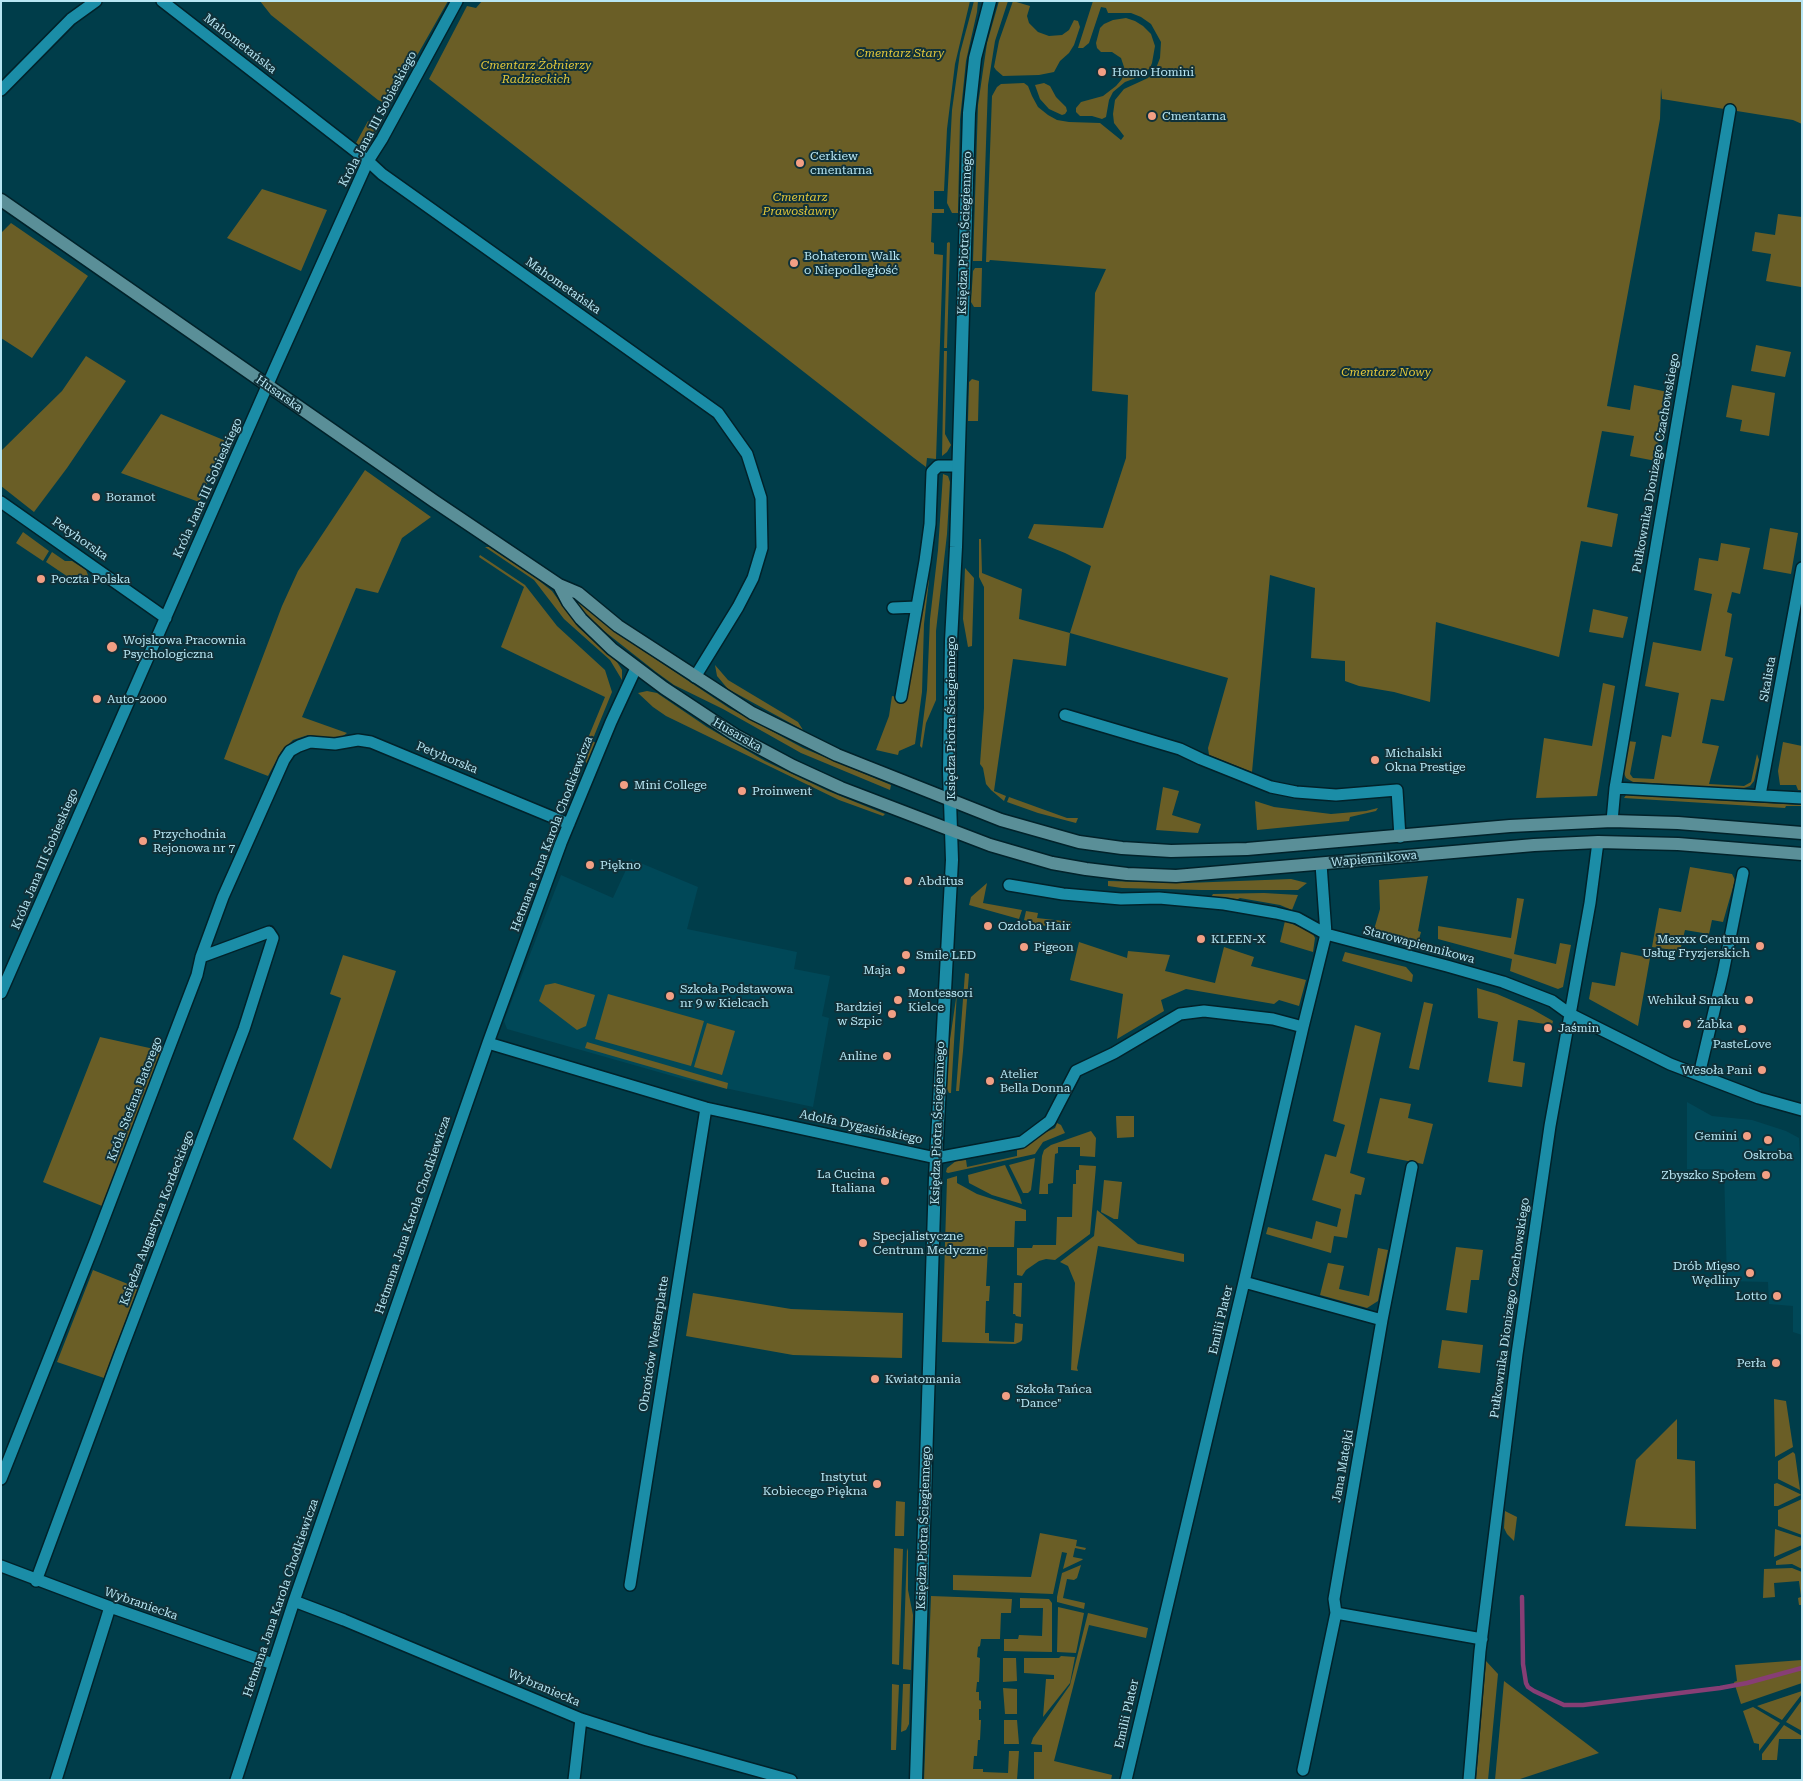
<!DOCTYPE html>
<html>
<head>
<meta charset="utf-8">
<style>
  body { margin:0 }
  #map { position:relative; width:1803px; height:1781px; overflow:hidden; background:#003d4a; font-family:"Roboto Serif",serif }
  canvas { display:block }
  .frame { position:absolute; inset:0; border:2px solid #b8e6f3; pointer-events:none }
</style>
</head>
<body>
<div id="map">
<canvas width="1803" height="1781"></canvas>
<div class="frame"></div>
</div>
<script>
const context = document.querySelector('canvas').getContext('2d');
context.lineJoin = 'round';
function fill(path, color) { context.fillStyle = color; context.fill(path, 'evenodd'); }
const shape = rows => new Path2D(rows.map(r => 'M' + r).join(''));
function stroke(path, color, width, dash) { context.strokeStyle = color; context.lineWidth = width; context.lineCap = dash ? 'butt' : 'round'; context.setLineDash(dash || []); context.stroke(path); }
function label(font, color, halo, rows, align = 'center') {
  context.font = font + ' "Roboto Serif",serif'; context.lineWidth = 4; context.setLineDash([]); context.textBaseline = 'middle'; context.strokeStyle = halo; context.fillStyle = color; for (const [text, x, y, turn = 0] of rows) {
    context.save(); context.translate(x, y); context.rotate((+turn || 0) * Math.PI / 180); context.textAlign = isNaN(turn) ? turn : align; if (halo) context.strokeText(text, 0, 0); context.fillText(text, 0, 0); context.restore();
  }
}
fill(shape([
  [631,859,698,887,687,929,797,952,794,969,830,976,822,1016,829,1018,813,1107,683,1079,507,1029,504,1021,561,875,613,898],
  [1687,1102,1712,1116,1752,1120,1786,1131,1799,1138,1802,1191,1802,1335,1793,1332,1793,1306,1769,1304,1768,1282,1727,1281,1724,1169,1687,1169]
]), '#004858');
fill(shape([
  [260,1,448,1,389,105,378,100,271,15],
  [482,1,970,1,955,64,947,129,944,191,934,191,934,209,944,209,944,213,932,213,931,242,934,243,934,254,943,255,936,459,927,458,926,467,914,458,429,79,467,6,476,8],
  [974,1,978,1,977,12,966,61,960,120,958,213,952,213,947,203,952,110,960,53],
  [999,1,1008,1,995,41,988,85,982,261,973,261,978,105,987,43],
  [1013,1,1030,6,1027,16,1029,23,1038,32,1049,36,1062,35,1069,30,1074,20,1078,21,1080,27,1074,45,1069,53,1060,61,1054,72,1039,75,1003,76,996,70,994,67,999,41],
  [1093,1,1802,1,1802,124,1793,120,1662,99,1661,88,1660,119,1607,406,1630,410,1634,385,1668,392,1664,417,1656,461,1630,456,1634,436,1602,431,1587,507,1618,514,1612,547,1581,541,1559,657,1436,622,1430,702,1394,692,1359,686,1345,681,1345,661,1311,658,1315,588,1270,575,1252,772,1209,755,1208,748,1228,678,1070,633,1066,666,1013,659,994,791,1006,796,1004,801,991,790,986,784,983,768,980,764,984,708,984,587,979,577,979,539,981,539,982,573,1022,589,1019,619,1070,633,1091,566,1065,553,1028,538,1034,524,1103,528,1126,458,1128,395,1092,391,1095,293,1106,269,990,260,989,262,986,262,992,96,997,87,1001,84,1024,83,1028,86,1032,96,1038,107,1048,115,1057,120,1069,122,1100,123,1121,140,1124,136,1114,123,1113,114,1115,100,1124,89,1148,78,1155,71,1160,58,1161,42,1151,24,1141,17,1131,13,1108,13,1106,8,1101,7,1089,43,1083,48,1078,48],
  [1126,18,1135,21,1143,26,1151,34,1155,46,1152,63,1150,68,1141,76,1125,82,1113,92,1109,100,1106,117,1102,119,1092,116,1080,116,1076,112,1076,108,1081,102,1103,96,1116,86,1122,79,1125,70,1121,58,1112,52,1101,52,1097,48,1096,43,1100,28,1104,24,1113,20],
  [1044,83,1050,86,1056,97,1066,107,1067,111,1065,114,1062,115,1049,109,1040,99,1035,85],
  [368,121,379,127,370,144,366,147,361,147,356,143],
  [262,189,327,210,301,271,227,238],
  [1778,214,1802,217,1801,287,1766,281,1771,254,1752,251,1755,232,1775,235],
  [11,223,88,276,32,358,1,338,1,233],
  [949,242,950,243,947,348,944,348,947,243],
  [975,268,982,268,981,307,974,307,971,302,973,271],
  [1756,345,1791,352,1785,377,1751,371],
  [944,351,947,351,945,434,951,445,947,452,942,456],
  [86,356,126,381,67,468,34,512,1,486,1,451,62,391],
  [972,379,979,381,978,421,968,421,969,382],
  [1732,385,1775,393,1769,436,1740,431,1742,420,1726,417],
  [161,414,226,441,199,502,121,473],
  [365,470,431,517,402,538,378,593,356,588,302,717,347,733,339,739,308,735,293,740,281,752,268,776,224,759,282,606,298,571],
  [943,474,948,476,950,482,947,534,936,631,936,700,926,723,922,748,920,746,927,690,930,619,938,550],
  [1770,528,1798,533,1791,574,1763,569],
  [23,532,49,551,43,561,16,543],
  [1721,543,1750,548,1740,594,1732,592,1727,612,1732,614,1725,656,1733,658,1724,701,1711,699,1702,743,1719,746,1709,784,1744,786,1751,782,1757,754,1759,760,1754,781,1750,786,1741,789,1633,782,1626,778,1623,771,1628,741,1636,742,1630,774,1633,778,1654,779,1662,735,1671,737,1679,693,1645,686,1653,642,1701,651,1712,594,1694,590,1699,558,1718,561],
  [485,547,489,547,537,579,552,591,578,627,617,662,622,670,622,680,610,660,564,619,534,580],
  [52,552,65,561,72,561,86,570,91,583,77,583,46,562],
  [480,555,525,585,557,626,605,670,612,692,592,741,596,743,587,764,581,755,605,697,501,647,524,587,479,557],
  [965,568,974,578,972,646,968,647,963,619],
  [928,580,929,580,924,624,922,692,915,744,899,751,898,755,876,750,889,716,892,696,906,699],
  [575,597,621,636,729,708,803,748,891,785,890,790,801,753,723,709,674,685,656,672,604,631,575,604,573,600],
  [1593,609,1628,617,1623,638,1589,632],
  [715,665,728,680,798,722,803,730,728,689,717,676],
  [1603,683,1615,686,1597,796,1536,798,1544,738,1592,746],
  [647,691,657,693,707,727,765,761,828,791,885,814,883,816,839,800,666,716,653,707,638,693],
  [1783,742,1802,746,1802,790,1798,790,1796,785,1780,785,1778,771],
  [1163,787,1179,791,1172,815,1201,824,1198,833,1156,830],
  [1626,795,1802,805,1802,806,1786,806,1785,808,1624,798],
  [1009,797,1067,818,1078,818,1076,823,1038,813,1007,802],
  [1255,801,1274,807,1331,814,1366,811,1378,808,1376,811,1350,817,1349,821,1257,830],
  [1690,867,1732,874,1735,880,1723,922,1712,920,1709,934,1685,930,1680,951,1652,947,1659,908,1681,912],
  [1428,876,1418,931,1421,932,1418,943,1373,933,1380,909,1379,880],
  [1291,879,1307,883,1298,890,1201,890,1122,888,1108,886,1108,881,1187,883],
  [987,883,983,903,1022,910,1019,919,969,905,971,897],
  [1264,893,1298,895,1292,910,1280,905,1240,898,1236,900,1211,897,1213,894],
  [1517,898,1524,899,1514,954,1556,964,1560,943,1571,945,1563,987,1558,989,1510,971,1512,959,1438,939,1438,926,1511,938],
  [1026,911,1038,913,1037,918,1072,922,1071,928,1067,932,1024,920],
  [1285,921,1312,932,1315,938,1313,952,1280,942],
  [1079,942,1127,958,1128,951,1170,955,1165,971,1215,983,1224,947,1254,957,1251,966,1306,980,1299,1006,1279,1000,1274,1004,1186,989,1161,1000,1164,1011,1117,1039,1123,994,1070,980],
  [1345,952,1406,967,1413,975,1412,982,1342,961],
  [1621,952,1650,958,1638,1026,1589,999,1592,982,1615,986],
  [343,955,396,971,331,1169,293,1139,341,998,330,994],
  [965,973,969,974,963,1051,959,1091,956,1091],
  [555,983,595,995,586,1026,577,1030,539,1001,545,985],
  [1477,988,1497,994,1532,1009,1553,1021,1552,1025,1518,1020,1513,1061,1525,1063,1522,1087,1488,1082,1498,1022,1478,1018],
  [957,992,951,1093,949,1093,947,1089,948,1053],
  [608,994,704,1021,691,1066,595,1039],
  [1424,1002,1433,1004,1419,1070,1409,1068],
  [707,1023,735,1031,722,1075,694,1067],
  [1355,1025,1381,1033,1350,1173,1365,1178,1361,1195,1355,1194,1347,1238,1334,1236,1331,1253,1266,1234,1268,1227,1312,1239,1316,1221,1337,1227,1341,1209,1312,1200,1325,1154,1336,1157,1345,1125,1333,1121],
  [100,1037,163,1051,102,1206,43,1182],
  [587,1042,728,1083,727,1089,585,1048],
  [1380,1098,1411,1104,1408,1118,1433,1124,1423,1164,1367,1153],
  [1116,1116,1134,1116,1134,1137,1117,1138],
  [1057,1123,1061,1125,1065,1133,1043,1142,1035,1154,948,1173,946,1172,947,1168,956,1161,966,1160,967,1167,1017,1156,1017,1146,1055,1128],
  [1091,1131,1096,1138,1095,1157,1080,1156,1080,1147,1058,1147,1058,1153,1055,1154,1053,1183,1048,1184,1048,1194,1039,1194,1042,1156,1044,1150,1051,1145],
  [1035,1158,1031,1190,1028,1193,1023,1193,1009,1165],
  [1005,1165,1020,1197,1022,1204,992,1195,969,1183,968,1175],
  [1079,1165,1096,1166,1090,1234,1055,1260,1046,1259,1039,1261,1026,1270,1022,1276,1017,1275,1017,1248,1032,1248,1033,1245,1056,1245,1057,1217,1072,1217,1073,1184,1076,1184,1076,1170,1079,1170],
  [957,1176,957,1183,977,1194,1026,1210,1026,1221,1015,1221,1014,1247,988,1247,986,1286,990,1286,989,1301,986,1301,985,1333,989,1333,989,1341,1014,1342,1015,1323,1023,1324,1022,1340,1020,1342,1015,1344,942,1342,947,1179],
  [1104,1180,1122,1182,1118,1219,1114,1219,1101,1212],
  [1097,1210,1138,1244,1184,1254,1184,1262,1098,1246,1077,1368,1078,1371,1071,1370,1075,1283,1068,1266,1060,1262,1094,1236],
  [1456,1247,1483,1250,1479,1280,1471,1280,1467,1313,1446,1310],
  [1378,1248,1388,1250,1378,1301,1367,1308,1320,1295,1328,1263,1344,1266,1339,1289,1369,1296],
  [93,1270,138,1288,104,1378,57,1362],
  [1014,1283,1022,1283,1021,1317,1016,1316,1015,1314,1013,1314],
  [693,1293,791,1309,903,1313,902,1358,793,1355,686,1336],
  [1442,1340,1483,1345,1480,1373,1438,1368],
  [1774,1399,1786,1401,1793,1447,1775,1457],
  [1677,1419,1677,1459,1695,1461,1696,1529,1625,1526,1636,1460],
  [1793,1452,1795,1454,1800,1490,1778,1479,1778,1461],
  [1777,1483,1800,1494,1801,1495,1778,1506,1774,1506,1774,1484],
  [1802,1499,1802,1535,1778,1526,1778,1510],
  [896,1501,905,1502,904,1536,895,1536],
  [1505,1511,1517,1517,1514,1541,1507,1534,1504,1528],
  [1775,1529,1802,1538,1802,1545,1774,1557],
  [1040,1533,1077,1540,1076,1546,1086,1548,1085,1550,1075,1548,1073,1557,1083,1559,1082,1560,1063,1569,1067,1553,1062,1552,1053,1594,953,1590,953,1575,1031,1577],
  [894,1548,903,1549,899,1665,892,1664],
  [907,1548,908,1551,908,1590,913,1615,911,1670,903,1669],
  [1802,1549,1802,1569,1792,1564,1776,1565,1776,1561],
  [1081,1565,1077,1578,1074,1580,1067,1579,1063,1598,1085,1603,1084,1609,1057,1602,1057,1597,1062,1573],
  [1792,1568,1802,1572,1802,1605,1799,1605,1798,1598,1801,1597,1799,1581,1774,1583,1775,1597,1763,1598,1764,1569],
  [931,1596,1012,1599,1011,1613,1001,1613,1000,1639,981,1639,980,1646,978,1647,977,1657,980,1658,979,1682,977,1682,976,1692,979,1692,979,1700,981,1701,981,1709,979,1709,979,1720,981,1720,980,1740,978,1740,977,1756,974,1756,973,1769,983,1769,983,1772,1008,1773,1009,1751,1019,1751,1017,1780,924,1780],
  [1020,1598,1049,1599,1052,1603,1052,1652,1004,1651,1004,1639,1018,1639,1019,1635,1042,1636,1043,1608,1020,1608],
  [1058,1607,1084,1613,1076,1653,1057,1652],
  [1088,1613,1148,1628,1146,1638,1089,1625,1054,1761,1112,1775,1111,1780,1034,1780,1034,1752,1042,1752,1042,1745,1031,1744,1033,1738,1070,1685],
  [1061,1656,1075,1657,1070,1683,1043,1717,1046,1679,1054,1679,1054,1675,1024,1673,1024,1658,1059,1658],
  [1003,1658,1016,1658,1017,1681,1003,1682],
  [1802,1660,1802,1683,1741,1704,1734,1682,1737,1681,1735,1665],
  [1486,1661,1498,1674,1488,1780,1476,1780],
  [1504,1681,1599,1753,1517,1780,1495,1780],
  [892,1684,899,1685,896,1750,891,1750],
  [903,1684,910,1684,909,1724,906,1730,901,1732],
  [1003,1688,1017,1689,1017,1714,1005,1714],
  [1802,1691,1802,1694,1782,1720,1757,1706],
  [1802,1700,1802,1731,1786,1722],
  [1753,1707,1780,1723,1759,1751,1759,1744,1754,1743,1743,1711],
  [1004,1720,1017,1720,1019,1744,1004,1744],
  [1784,1725,1802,1736,1802,1739,1779,1739,1777,1760,1762,1760,1762,1754]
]), '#6a5e26');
stroke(shape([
  [1522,1597,1523,1664,1526,1683,1528,1687,1534,1691,1564,1705,1583,1705,1720,1688,1747,1683,1802,1668]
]), '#873e75', 4.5);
const minor = shape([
  [162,1,368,161,382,174,718,413,747,454,761,498,762,548,753,578,738,607,695,677],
  [1,90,71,19,96,1],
  [1,502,166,618],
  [893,608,917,607],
  [901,697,925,561,930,524,932,472,938,466,958,466],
  [1065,715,1180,749,1201,759,1271,787,1296,792,1336,795,1397,790,1400,837],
  [1615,788,1802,798],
  [1760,795,1802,568],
  [1612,821,1615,788,1730,110],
  [1009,885,1063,894,1121,899,1159,898,1224,904,1276,913,1297,918,1326,934,1447,966,1503,982,1552,1001,1570,1014,1670,1064,1759,1098,1802,1110],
  [1,993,275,368,368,161,382,139,457,1],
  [488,1043,706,1108,936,1158,1022,1142,1050,1121,1076,1071,1114,1053,1180,1014,1204,1011,1273,1019,1303,1027],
  [1699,1075,1723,973,1743,873],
  [1244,1282,1382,1320],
  [1,1479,95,1242,197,975,201,957,223,897,284,760,290,751,299,746,310,742,335,744,358,740,371,742,569,824],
  [1,1566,110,1607,273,1664],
  [36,1581,120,1354,244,1029,273,938,269,932,201,957],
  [630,1585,706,1108],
  [294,1601,344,1620,581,1719,647,1740,791,1780],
  [1336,1613,1482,1639],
  [1303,1770,1336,1613,1334,1599,1382,1320,1412,1167],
  [56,1780,110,1607],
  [236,1780,294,1601,488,1043,561,843,611,722,636,668],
  [574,1780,581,1719],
  [1126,1780,1244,1282,1303,1027,1326,934,1321,864],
  [1469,1780,1480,1651,1517,1354,1550,1126,1590,903,1598,842]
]);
const tertiary = shape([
  [916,1780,935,1178,952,860,949,771,951,641,956,547,969,113,975,58,990,1]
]);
const secondary = shape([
  [1,200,434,501,559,585,578,593,618,626,752,713,837,755,1001,820,1079,842,1122,848,1171,851,1247,849,1510,826,1612,821,1678,823,1802,833],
  [559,585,568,602,581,619,612,649,664,688,735,735,793,766,841,788,990,845,1052,863,1086,869,1127,874,1176,876,1534,845,1598,842,1678,844,1802,854]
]);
stroke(minor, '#01222a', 14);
stroke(tertiary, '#01222a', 15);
stroke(secondary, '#01222a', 15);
stroke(minor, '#1b8da7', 11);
stroke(tertiary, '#1b8da7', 12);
stroke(secondary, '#5a8f98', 12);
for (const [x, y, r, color] of [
  [1102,72,5,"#f39f84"],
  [1152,116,5,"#f39f84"],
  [800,163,5,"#f39f84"],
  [794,263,5,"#f39f84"],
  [96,497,5,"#f39f84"],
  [41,579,5,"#f39f84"],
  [112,647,6,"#f39f84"],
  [97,699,5,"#f39f84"],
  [1375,760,5,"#f39f84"],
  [624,785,5,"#f39f84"],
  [742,791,5,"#f39f84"],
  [143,841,5,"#f39f84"],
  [590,865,5,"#f39f84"],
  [908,881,5,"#f39f84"],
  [988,926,5,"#f39f84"],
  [1201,939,5,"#f39f84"],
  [1760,946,5,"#f39f84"],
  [1024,947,5,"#f39f84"],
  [906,955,5,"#f39f84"],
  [901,970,5,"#f39f84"],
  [670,996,5,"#f39f84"],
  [898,1000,5,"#f39f84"],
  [1749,1000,5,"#f39f84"],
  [892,1014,5,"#f39f84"],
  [1687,1024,5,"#f39f84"],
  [1548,1028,5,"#f39f84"],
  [1742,1029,5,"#f39f84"],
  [887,1056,5,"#f39f84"],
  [1762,1070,5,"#f39f84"],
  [990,1081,5,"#f39f84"],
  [1747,1136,5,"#f39f84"],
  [1768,1140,5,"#f39f84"],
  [1766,1175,5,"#f39f84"],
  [885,1181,5,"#f39f84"],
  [863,1243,5,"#f39f84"],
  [1750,1273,5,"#f39f84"],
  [1777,1296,5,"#f39f84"],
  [1776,1363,5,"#f39f84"],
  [875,1379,5,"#f39f84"],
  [1006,1396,5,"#f39f84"],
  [877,1484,5,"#f39f84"]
]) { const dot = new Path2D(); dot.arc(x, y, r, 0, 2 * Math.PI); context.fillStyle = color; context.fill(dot); stroke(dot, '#103139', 2); }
label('12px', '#b8e6f3', '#103139', [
  ["Mahometańska",240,44,38],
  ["Króla Jana III Sobieskiego",378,119,-62],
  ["Księdza Piotra Ściegiennego",965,233,-88],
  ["Mahometańska",563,286,35],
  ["Husarska",279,394,35],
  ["Pułkownika Dionizego Czachowskiego",1656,463,-80],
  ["Króla Jana III Sobieskiego",208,488,-66],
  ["Petyhorska",80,539,35],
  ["Skalista",1768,679,-80],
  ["Księdza Piotra Ściegiennego",951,718,-90],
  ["Husarska",737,735,30],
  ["Petyhorska",447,758,22],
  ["Hetmana Jana Karola Chodkiewicza",552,834,-69],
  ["Króla Jana III Sobieskiego",45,859,-67],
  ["Wapiennikowa",1374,859,-5],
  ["Starowapiennikowa",1419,945,15],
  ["Króla Stefana Batorego",135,1099,-69],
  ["Księdza Piotra Ściegiennego",938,1123,-88],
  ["Adolfa Dygasińskiego",861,1127,12],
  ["Hetmana Jana Karola Chodkiewicza",413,1215,-71],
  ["Księdza Augustyna Kordeckiego",157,1218,-69],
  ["Pułkownika Dionizego Czachowskiego",1510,1308,-82],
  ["Emilii Plater",1221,1320,-77],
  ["Obrońców Westerplatte",654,1344,-81],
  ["Jana Matejki",1343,1466,-80],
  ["Księdza Piotra Ściegiennego",924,1528,-88],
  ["Hetmana Jana Karola Chodkiewicza",281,1598,-71],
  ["Wybraniecka",141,1604,19],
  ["Wybraniecka",544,1688,23],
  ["Emilii Plater",1127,1714,-77]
]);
label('italic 12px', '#e1c63b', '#103139', [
  ["Cmentarz Stary",900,53],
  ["Cmentarz Żołnierzy",536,65],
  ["Radzieckich",536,79],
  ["Cmentarz",800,197],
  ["Prawosławny",800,211],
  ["Cmentarz Nowy",1386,372]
]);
label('12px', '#b8e6f3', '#103139', [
  ["Homo Homini",1112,72],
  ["Cmentarna",1162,116],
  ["Cerkiew",810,156],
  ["cmentarna",810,170],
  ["Bohaterom Walk",804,256],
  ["o Niepodległość",804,270],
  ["Boramot",106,497],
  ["Poczta Polska",51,579],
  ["Wojskowa Pracownia",123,640],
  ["Psychologiczna",123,654],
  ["Auto-2000",107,699],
  ["Michalski",1385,753],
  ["Okna Prestige",1385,767],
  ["Mini College",634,785],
  ["Proinwent",752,791],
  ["Przychodnia",153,834],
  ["Rejonowa nr 7",153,848],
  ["Piękno",600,865],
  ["Abditus",918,881],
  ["Ozdoba Hair",998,926],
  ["KLEEN-X",1211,939],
  ["Mexxx Centrum",1750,939,"right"],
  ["Usług Fryzjerskich",1750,953,"right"],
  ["Pigeon",1034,947],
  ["Smile LED",916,955],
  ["Maja",891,970,"right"],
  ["Szkoła Podstawowa",680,989],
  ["nr 9 w Kielcach",680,1003],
  ["Montessori",908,993],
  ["Kielce",908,1007],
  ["Wehikuł Smaku",1739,1000,"right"],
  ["Bardziej",882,1007,"right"],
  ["w Szpic",882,1021,"right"],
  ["Żabka",1697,1024],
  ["Jaśmin",1558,1028],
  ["PasteLove",1742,1044,"center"],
  ["Anline",877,1056,"right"],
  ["Wesoła Pani",1752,1070,"right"],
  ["Atelier",1000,1074],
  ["Bella Donna",1000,1088],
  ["Gemini",1737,1136,"right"],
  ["Oskroba",1768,1155,"center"],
  ["La Cucina",875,1174,"right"],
  ["Italiana",875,1188,"right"],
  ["Zbyszko Społem",1756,1175,"right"],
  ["Specjalistyczne",873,1236],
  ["Centrum Medyczne",873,1250],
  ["Drób Mięso",1740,1266,"right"],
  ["Wędliny",1740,1280,"right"],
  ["Lotto",1767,1296,"right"],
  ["Perła",1766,1363,"right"],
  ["Kwiatomania",885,1379],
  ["Szkoła Tańca",1016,1389],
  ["\"Dance\"",1016,1403],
  ["Instytut",867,1477,"right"],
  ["Kobiecego Piękna",867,1491,"right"]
], 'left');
</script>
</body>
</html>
